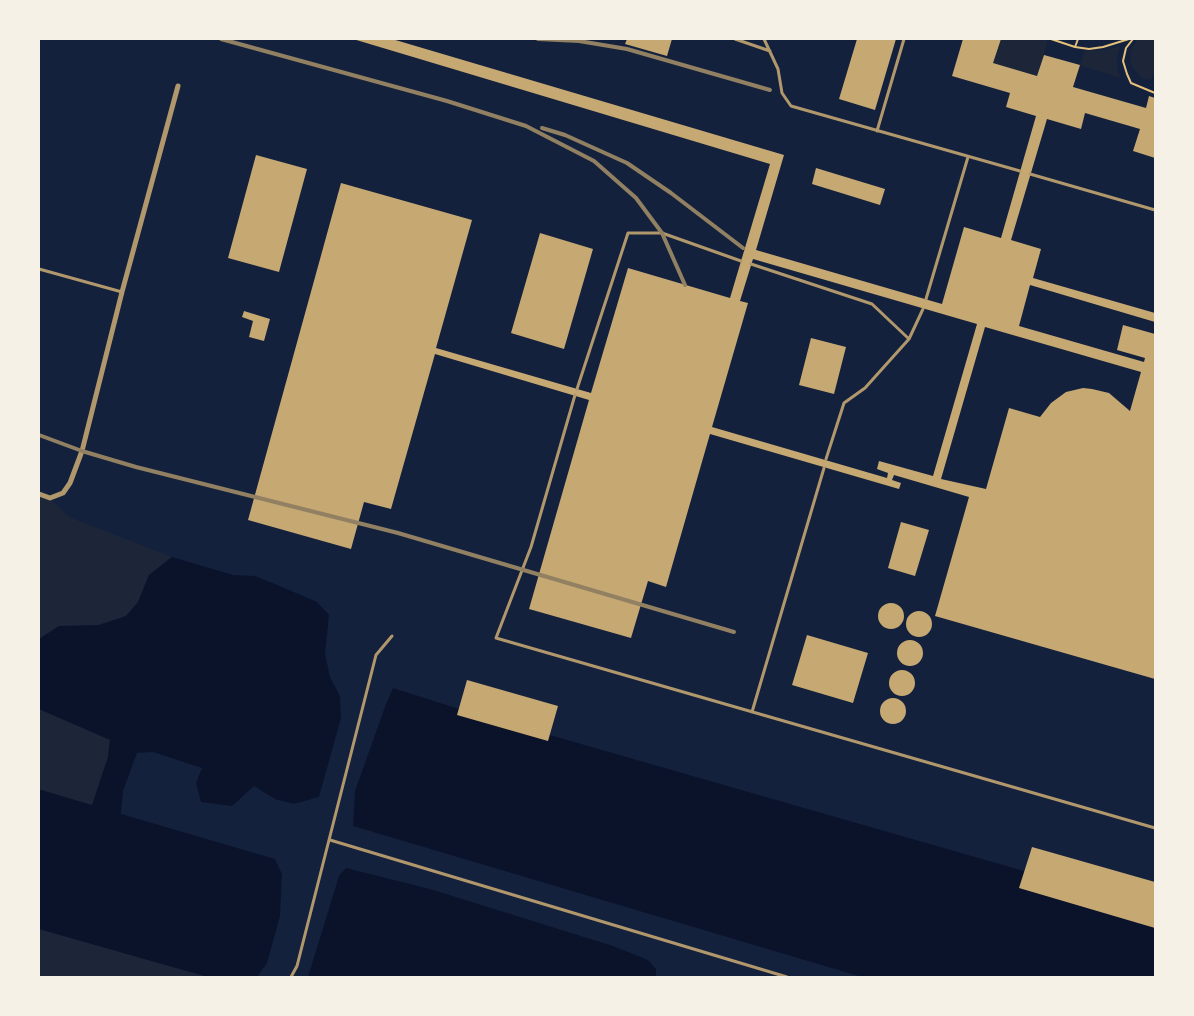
<!DOCTYPE html>
<html>
<head>
<meta charset="utf-8">
<style>
  body { margin:0 }
  #map { position:relative; width:1194px; height:1016px; overflow:hidden; background:#14213d; font-family:"Noto Sans",sans-serif }
  canvas { display:block }
  .frame { position:absolute; inset:0; border:40px solid #f6f1e7; pointer-events:none }
</style>
</head>
<body>
<div id="map">
<canvas width="1194" height="1016"></canvas>
<div class="frame"></div>
</div>
<script>
const context = document.querySelector('canvas').getContext('2d');
context.lineJoin = 'round';
function fill(path, color) { context.fillStyle = color; context.fill(path, 'evenodd'); }
const shape = rows => new Path2D(rows.map(r => 'M' + r).join(''));
function stroke(path, color, width, dash) { context.strokeStyle = color; context.lineWidth = width; context.lineCap = dash ? 'butt' : 'round'; context.setLineDash(dash || []); context.stroke(path); }
fill(shape([
  [1001,39,1040,39,1048,41,1037,76,993,63],
  [1138,39,1155,39,1155,69,1151,80,1141,77,1132,67,1130,58,1131,50],
  [1120,46,1116,61,1120,78,1080,65,1085,51,1106,50],
  [39,494,50,498,69,517,172,557,149,575,138,602,126,616,99,625,59,626,39,639],
  [39,709,110,739,108,757,92,806,42,790,39,791],
  [39,929,208,977,39,977]
]), '#1d2539');
fill(shape([
  [172,557,233,575,255,576,275,584,317,602,329,615,325,654,330,677,340,696,341,718,319,797,294,804,275,799,254,786,232,806,201,802,196,783,202,768,153,752,137,753,123,791,121,814,275,859,282,874,280,916,267,963,257,977,208,977,39,929,39,791,41,790,92,805,108,757,110,740,39,709,39,639,59,626,99,625,126,616,138,602,149,575],
  [393,688,459,709,1024,871,1020,888,1155,928,1155,977,862,977,353,826,355,791,386,704],
  [346,868,430,889,613,946,648,960,656,969,656,977,308,977,339,876]
]), '#0b132b');
fill(shape([
  [353,39,392,39,784,155,756,250,942,304,964,227,1001,238,1036,116,1006,107,1010,93,952,76,963,39,1001,39,993,63,1037,76,1044,55,1080,65,1073,87,1146,108,1149,96,1155,98,1155,158,1133,151,1140,129,1085,113,1081,129,1047,119,1011,240,1041,249,1033,278,1155,313,1155,322,1030,285,1019,326,1144,362,1145,358,1117,350,1123,325,1155,334,1155,679,935,616,969,497,894,475,892,480,901,483,899,489,710,434,666,587,648,581,631,638,529,609,589,400,435,354,391,509,364,502,351,549,248,520,341,183,472,220,436,348,591,393,628,268,730,298,770,164],
  [753,259,977,324,933,476,879,461,877,469,888,473,887,478,712,427,748,303,740,301],
  [985,327,1141,372,1130,411,1109,393,1092,389,1083,388,1066,392,1051,403,1040,417,1009,408,986,489,941,479],
  [627,39,672,39,667,56,625,44],
  [857,39,896,39,875,110,839,99],
  [256,155,307,169,279,272,228,258],
  [816,168,885,189,880,205,812,184],
  [540,233,593,249,564,349,511,333],
  [244,311,270,319,264,341,249,337,253,321,242,317],
  [811,338,846,347,834,394,799,385],
  [901,522,929,530,915,576,888,568],
  '878 616a13 13 0 1 1 26 0a13 13 0 1 1-26 0Z',
  '906 624a13 13 0 1 1 26 0a13 13 0 1 1-26 0Z',
  [807,635,868,653,853,703,792,685],
  '897 653a13 13 0 1 1 26 0a13 13 0 1 1-26 0Z',
  '889 683a13 13 0 1 1 26 0a13 13 0 1 1-26 0Z',
  [467,680,558,706,548,741,457,715],
  '880 711a13 13 0 1 1 26 0a13 13 0 1 1-26 0Z',
  [1032,847,1155,882,1155,928,1019,888]
]), '#c6a872');
stroke(shape([
  [1051,39,1075,47,1089,49,1103,47,1129,39],
  [1133,39,1126,48,1123,61,1127,74,1131,83,1155,93],
  [1075,47,1078,39]
]), '#e5c07b', 2);
stroke(shape([
  [735,39,770,51],
  [764,39,778,69,782,93,791,106,1020,171],
  [877,131,904,39],
  [1030,174,1155,210],
  [751,264,872,304,909,339],
  [39,269,122,292],
  [926,299,968,157],
  [577,389,628,233,662,233,741,261],
  [575,395,531,547,496,638,1155,828],
  [826,459,844,403,865,388,909,339,923,309],
  [752,712,824,468],
  [330,840,787,977],
  [291,977,297,966,376,655,392,636]
]), '#b1986c', 3);
stroke(shape([
  [39,494,50,498,63,493,70,483,82,451,122,292,178,86]
]), '#b1986c', 5);
stroke(shape([
  [221,39,447,101,526,126,594,161,636,198,662,233,685,285],
  [538,39,579,41,627,49,770,90],
  [542,128,565,135,627,163,671,193,743,248],
  [39,435,82,451,136,467,398,533,734,632]
]), '#918062', 4);
</script>
</body>
</html>
